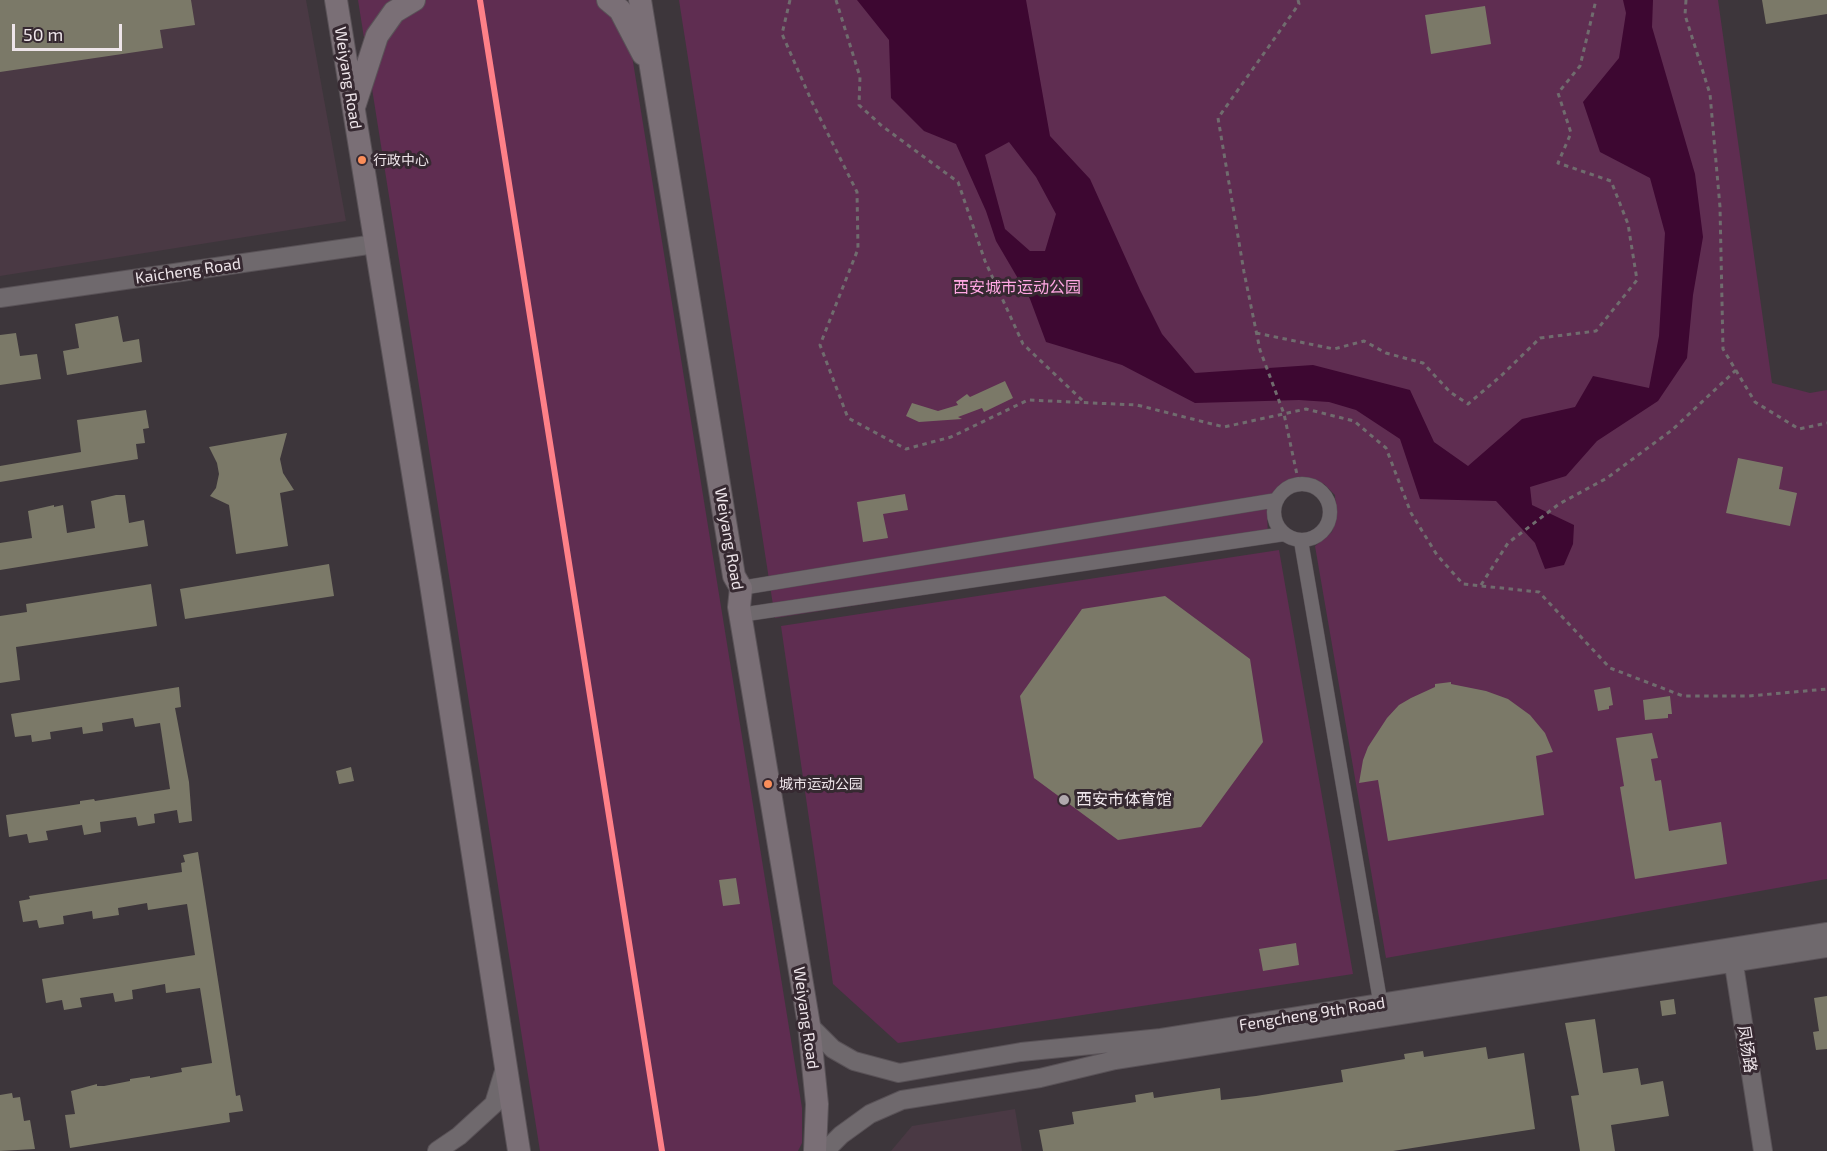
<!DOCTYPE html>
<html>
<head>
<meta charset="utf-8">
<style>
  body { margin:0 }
  #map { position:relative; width:1827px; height:1151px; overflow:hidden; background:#3d363b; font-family:"Exo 2",sans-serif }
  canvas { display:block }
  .scale { position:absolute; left:12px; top:24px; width:110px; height:27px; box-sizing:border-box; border:3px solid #eee5ea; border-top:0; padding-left:8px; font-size:18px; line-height:21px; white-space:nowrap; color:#eee5ea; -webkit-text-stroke:4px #362931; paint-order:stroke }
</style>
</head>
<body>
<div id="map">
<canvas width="1827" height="1151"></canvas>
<div class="scale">50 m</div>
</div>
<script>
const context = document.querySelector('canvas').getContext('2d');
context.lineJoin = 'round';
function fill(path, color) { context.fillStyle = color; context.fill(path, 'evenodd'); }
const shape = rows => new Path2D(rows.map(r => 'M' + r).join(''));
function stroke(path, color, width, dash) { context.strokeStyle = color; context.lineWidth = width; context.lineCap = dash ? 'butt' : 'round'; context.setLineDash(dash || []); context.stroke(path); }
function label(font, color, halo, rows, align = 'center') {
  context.font = font + ' "Exo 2","Noto Sans SC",sans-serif'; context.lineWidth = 6; context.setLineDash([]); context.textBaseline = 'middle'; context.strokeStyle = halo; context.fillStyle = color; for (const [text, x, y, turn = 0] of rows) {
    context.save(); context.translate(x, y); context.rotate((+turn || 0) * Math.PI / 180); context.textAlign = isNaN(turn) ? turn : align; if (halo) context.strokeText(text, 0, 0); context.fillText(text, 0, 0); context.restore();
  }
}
fill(shape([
  [0,0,306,0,346,221,0,276],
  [1015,1109,1022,1151,891,1151,912,1126]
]), '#4a3944');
fill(shape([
  [358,0,623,0,802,1108,802,1143,798,1151,540,1151],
  [679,0,1718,0,1772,383,1810,393,1827,390,1827,879,1386,958,1315,546,1332,532,1336,516,1335,495,1324,484,1307,478,1291,480,1276,489,1267,508,1268,541,775,618],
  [1279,550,1353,974,898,1043,833,984,781,626]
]), '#5f2d51');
fill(shape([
  [857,0,1026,0,1050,136,1090,179,1140,290,1162,334,1195,373,1313,365,1410,390,1434,442,1468,466,1522,419,1575,407,1593,376,1649,388,1659,336,1665,233,1650,178,1600,152,1583,102,1619,58,1626,13,1623,0,1653,0,1652,27,1695,174,1703,237,1693,295,1687,358,1658,401,1597,441,1566,476,1530,487,1532,505,1574,525,1573,544,1564,565,1545,569,1535,543,1496,501,1420,499,1400,439,1356,410,1329,402,1299,400,1195,403,1122,365,1046,342,1030,299,996,241,986,211,956,144,924,131,891,98,889,40],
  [1009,142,1036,177,1056,214,1045,251,1030,251,1005,229,985,155]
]), '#3d0731');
fill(shape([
  [0,0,191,0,195,25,160,30,163,48,0,72],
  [1762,0,1827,0,1827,14,1766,24],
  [1485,6,1491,44,1431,54,1425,15],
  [118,316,123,342,139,339,142,362,67,375,63,351,79,348,75,324],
  [16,333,20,356,37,354,41,379,0,385,0,335],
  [1005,381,1013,398,984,412,982,408,958,417,962,419,919,422,906,416,912,403,938,411,958,405,956,402,967,394,970,397],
  [146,410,149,428,143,429,145,443,136,444,138,459,0,482,0,466,81,452,77,420],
  [287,433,280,459,283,473,294,490,280,493,288,546,236,554,229,505,210,496,216,488,219,474,217,463,209,447],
  [1738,458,1783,467,1779,489,1797,493,1790,526,1726,513],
  [905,494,908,510,883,514,888,538,863,542,857,502],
  [116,495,125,495,129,523,144,520,148,546,0,570,0,543,32,538,28,511,54,505,54,507,63,505,67,533,95,528,91,501],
  [329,564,334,596,185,619,180,589],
  [151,584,157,626,16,647,20,680,0,683,0,616,27,612,26,604],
  [1165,596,1250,659,1263,742,1201,827,1118,840,1034,778,1020,696,1082,609],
  [1451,682,1451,684,1486,691,1508,699,1530,715,1545,733,1553,752,1536,756,1544,815,1388,841,1378,780,1359,783,1363,760,1368,747,1387,718,1399,705,1411,698,1435,687,1435,684],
  [179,687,181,707,175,708,189,782,192,821,179,823,177,810,154,814,155,823,138,826,136,817,100,822,101,832,84,835,82,825,46,831,48,840,29,843,27,834,9,837,6,815,80,804,80,801,94,799,95,801,170,789,160,723,135,727,133,718,102,723,103,731,83,734,82,727,50,732,51,739,32,742,31,735,15,737,11,714],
  [1610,687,1613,705,1609,706,1609,709,1598,711,1594,690],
  [1670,696,1672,714,1668,714,1668,718,1645,720,1643,700],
  [1652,733,1658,758,1651,759,1655,781,1661,780,1669,831,1721,822,1727,864,1635,879,1620,787,1624,786,1616,738],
  [351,767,354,781,339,784,336,771],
  [198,852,236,1096,240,1095,243,1111,229,1113,230,1122,70,1148,65,1115,75,1114,71,1091,97,1084,97,1086,104,1086,130,1081,130,1079,150,1076,150,1078,182,1072,181,1068,212,1063,200,988,166,993,165,984,132,990,133,999,115,1002,113,993,80,998,82,1007,64,1010,62,1000,46,1003,42,979,195,955,187,904,148,910,147,903,118,908,119,915,93,919,92,911,63,916,64,924,39,928,37,920,23,922,19,901,30,899,29,896,182,872,181,863,185,862,183,855],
  [736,878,740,904,723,906,719,880],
  [1296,943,1299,965,1263,971,1259,949],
  [1827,996,1827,1049,1816,1050,1813,1032,1819,1031,1814,998],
  [1674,999,1676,1014,1662,1016,1660,1001],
  [1595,1019,1603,1073,1638,1068,1641,1085,1663,1081,1669,1116,1611,1125,1615,1151,1580,1151,1571,1096,1579,1095,1565,1023],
  [1486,1047,1488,1059,1524,1053,1535,1129,1393,1151,1043,1151,1039,1130,1074,1124,1072,1112,1136,1102,1135,1095,1153,1092,1154,1098,1220,1088,1221,1100,1256,1096,1343,1082,1341,1070,1405,1059,1404,1054,1423,1051,1424,1057],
  [12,1093,13,1098,20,1097,24,1121,30,1120,35,1149,0,1151,0,1095]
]), '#7b7968');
const minor = shape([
  '1274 512a28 28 0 1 1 56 0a28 28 0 1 1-56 0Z',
  [1301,541,1382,1012],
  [741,588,1277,500],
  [740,615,1284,534]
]);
const tertiary = shape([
  [0,298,375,244],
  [1732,952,1763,1151],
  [809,1025,833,1049,854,1061,899,1073,1021,1052,1161,1038,1827,932],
  [437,1151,459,1136,494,1104,505,1068],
  [825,1151,841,1135,870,1114,902,1100,1040,1078,1115,1060,1827,948]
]);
const primary = shape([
  [336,0,430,578,519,1151],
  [608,0,620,10,643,54],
  [640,0,734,576,741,588,739,607,809,1025,817,1104,815,1151],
  [355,104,377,36,394,12,414,0]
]);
stroke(minor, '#595257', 15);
stroke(tertiary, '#595257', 20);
stroke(primary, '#595257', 24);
stroke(shape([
  [790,0,782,34,812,102,857,192,858,249,820,345,848,418,906,449,951,437,1028,400,1137,405,1224,427,1306,409,1354,421,1386,448,1411,513,1437,555,1463,584,1539,592,1610,668,1683,696,1749,696,1827,689],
  [836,0,860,77,859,105,882,126,958,182,985,261,1023,344,1083,401],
  [1298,0,1299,4,1218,118,1244,272,1260,350,1284,414,1299,484],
  [1686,0,1685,15,1710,94,1720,207,1723,349,1755,402,1799,429,1827,423],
  [1256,333,1334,349,1364,341,1386,353,1423,363,1450,392,1468,404,1502,375,1540,338,1596,331,1637,280,1628,224,1611,181,1558,163,1571,133,1558,93,1580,66,1596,0],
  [1481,585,1508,543,1559,504,1607,478,1672,430,1736,370]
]), '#706c6e', 3, [4.5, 4.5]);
stroke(minor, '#6f696d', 14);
stroke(tertiary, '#6f696d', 18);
stroke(primary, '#7a6f76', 22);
stroke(shape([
  [480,0,662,1151]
]), '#ff8088', 6);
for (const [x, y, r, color] of [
  [362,160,5,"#fa8e5a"],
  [768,784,5,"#fa8e5a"],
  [1064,800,6,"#b0a8ad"]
]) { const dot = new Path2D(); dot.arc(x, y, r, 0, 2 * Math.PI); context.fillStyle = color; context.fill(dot); stroke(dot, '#362931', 2); }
label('14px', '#eee5ea', '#362931', [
  ["行政中心",373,160],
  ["城市运动公园",779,784]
], 'left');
label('16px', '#eee5ea', '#362931', [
  ["Weiyang Road",348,78,81],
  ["Kaicheng Road",188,271,-8],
  ["Weiyang Road",729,539,80],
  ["Fengcheng 9th Road",1312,1014,-9],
  ["Weiyang Road",806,1018,82],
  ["凤扬路",1747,1049,81]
]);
label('16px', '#ffa7e3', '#362931', [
  ["西安城市运动公园",1017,288]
]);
label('16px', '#eee5ea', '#362931', [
  ["西安市体育馆",1076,800]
], 'left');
</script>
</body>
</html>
